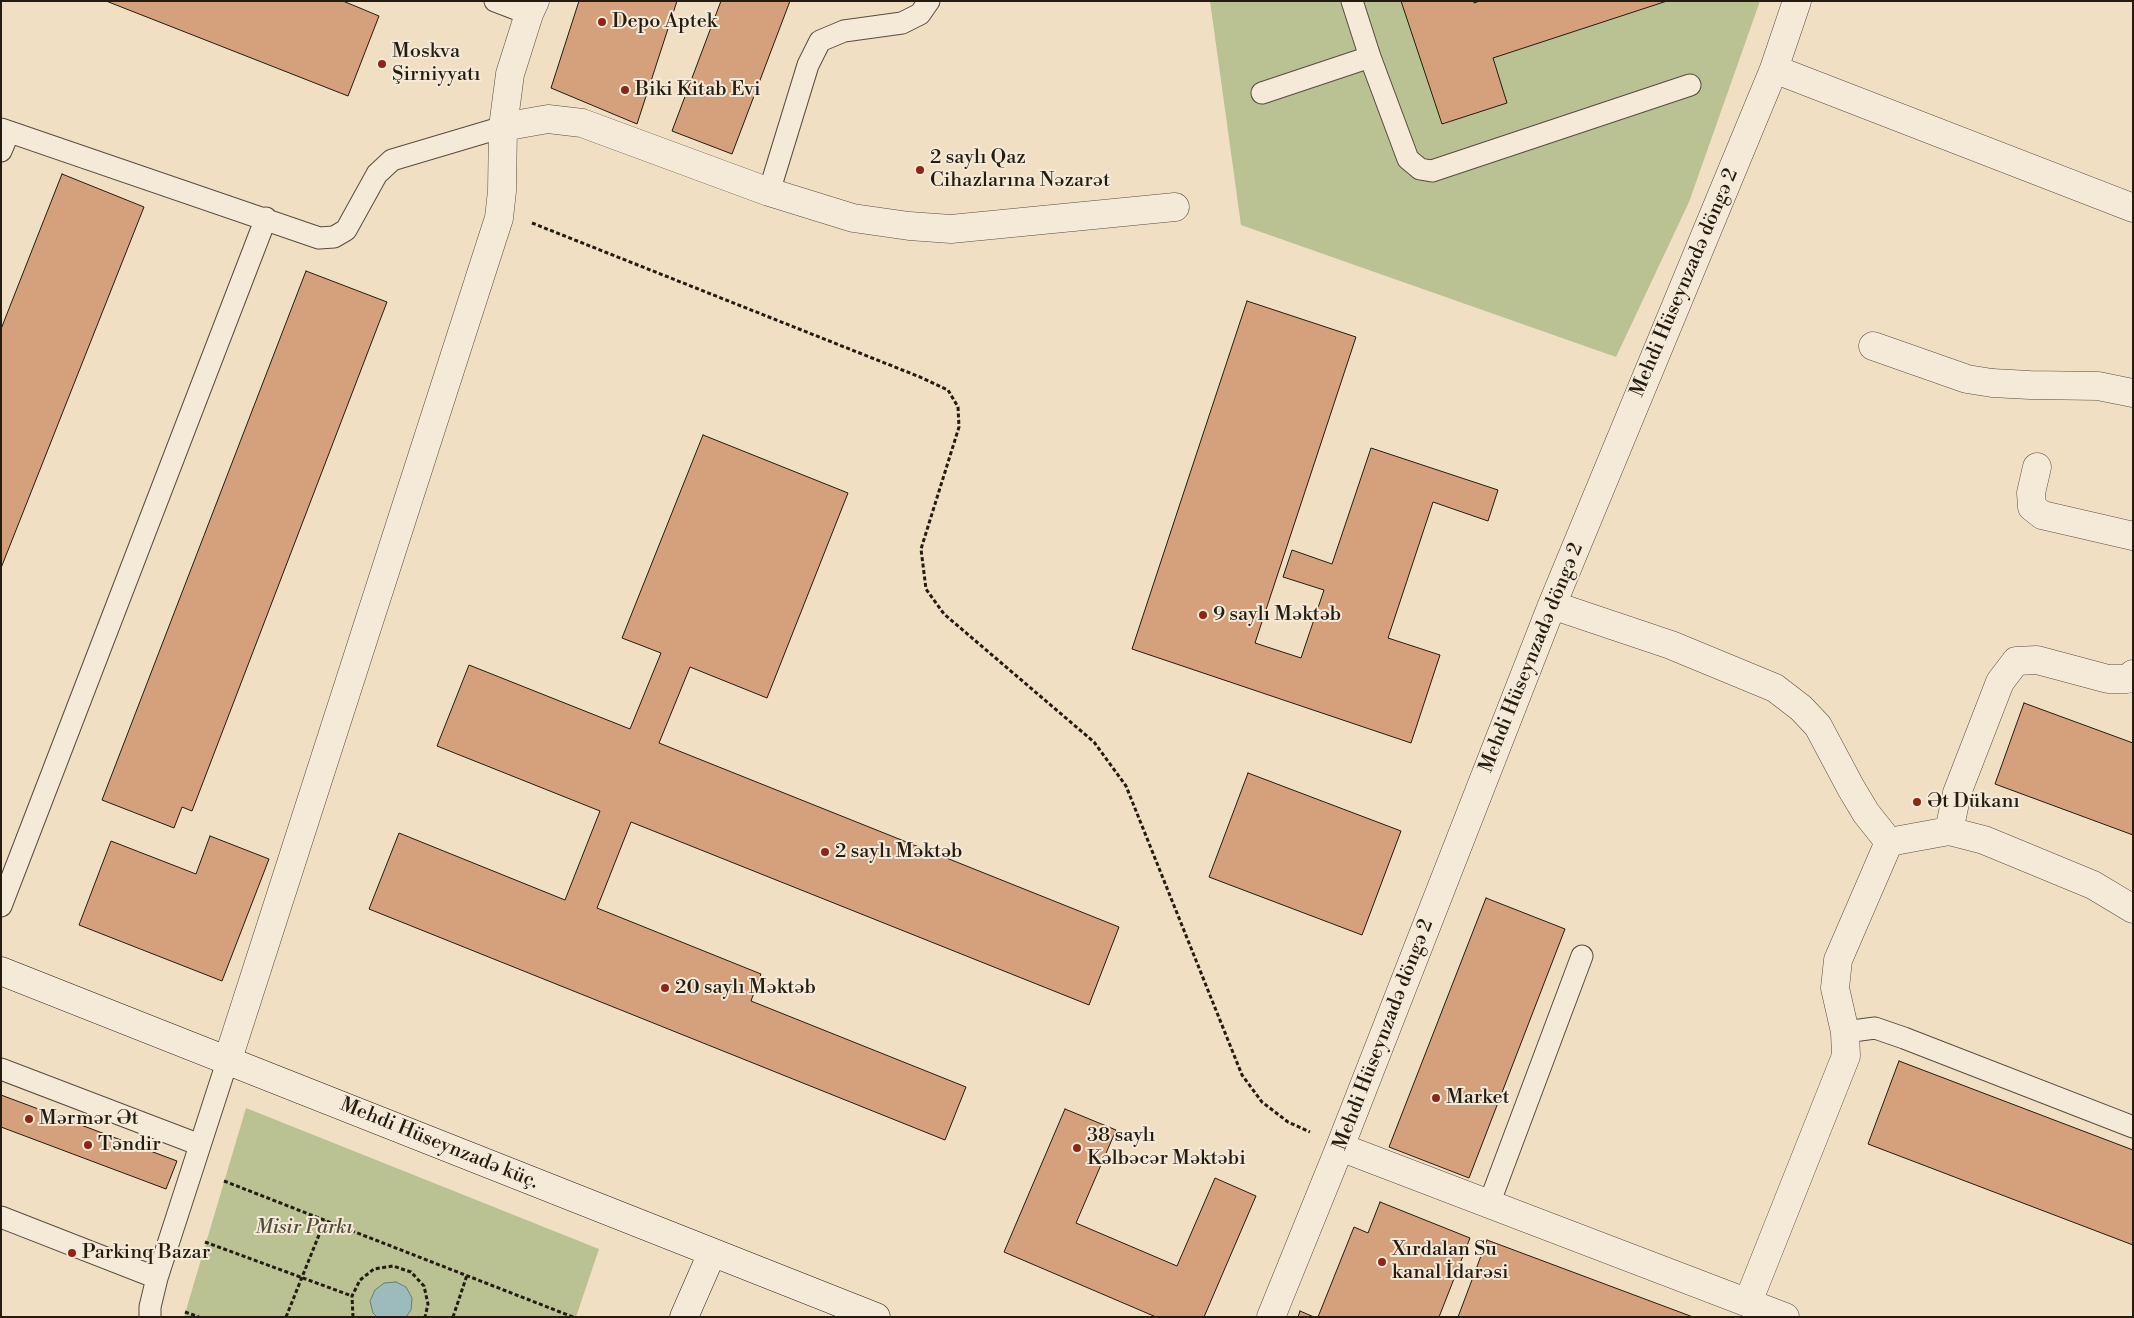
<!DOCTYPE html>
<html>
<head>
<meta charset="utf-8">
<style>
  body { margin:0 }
  #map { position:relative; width:2134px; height:1318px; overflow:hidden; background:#f0dfc3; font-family:"Libre Bodoni",serif }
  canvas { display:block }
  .frame { position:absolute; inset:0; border:2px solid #241b11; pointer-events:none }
</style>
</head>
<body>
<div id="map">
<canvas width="2134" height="1318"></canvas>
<div class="frame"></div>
</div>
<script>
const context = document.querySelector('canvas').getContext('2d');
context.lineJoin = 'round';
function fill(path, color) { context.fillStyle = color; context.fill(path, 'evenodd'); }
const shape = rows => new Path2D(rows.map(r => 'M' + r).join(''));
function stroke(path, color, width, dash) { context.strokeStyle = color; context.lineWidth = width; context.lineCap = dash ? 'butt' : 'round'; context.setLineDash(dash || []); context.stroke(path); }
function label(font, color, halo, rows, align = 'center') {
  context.font = font + ' "Libre Bodoni",serif'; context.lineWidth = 4; context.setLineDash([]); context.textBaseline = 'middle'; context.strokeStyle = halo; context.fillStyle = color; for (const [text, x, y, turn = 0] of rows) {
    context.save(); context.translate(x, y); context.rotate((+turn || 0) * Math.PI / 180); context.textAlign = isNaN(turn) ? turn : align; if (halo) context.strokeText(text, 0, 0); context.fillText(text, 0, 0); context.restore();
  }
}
fill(shape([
  [1210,1,1760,1,1689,202,1616,357,1241,225],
  [246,1108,599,1249,576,1317,184,1317]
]), '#bac193');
const water = shape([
  [396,1282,406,1287,412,1298,411,1310,406,1317,377,1317,373,1313,370,1301,375,1290,384,1283,396,1282]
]);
fill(water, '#9dbbbc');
stroke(water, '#6d7b78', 1);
const building = shape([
  [106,1,343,1,379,16,348,96,106,1],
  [579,1,677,1,637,124,551,88,579,1],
  [721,1,790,1,732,154,672,131,721,1],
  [1401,1,1474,1,1474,3,1480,1,1667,1,1493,58,1507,103,1442,124,1401,1],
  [62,174,144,207,1,568,1,329,62,174],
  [306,271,387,302,192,811,182,807,174,828,102,800,306,271],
  [1247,301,1356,337,1255,643,1301,658,1324,590,1283,577,1292,550,1332,564,1371,448,1498,490,1488,521,1433,502,1388,638,1440,655,1411,743,1132,649,1247,301],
  [703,435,848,493,767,698,690,667,659,743,1119,927,1089,1005,631,822,597,908,761,974,751,1001,966,1087,945,1140,369,909,399,833,565,900,600,811,437,746,469,665,630,729,661,653,622,638,703,435],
  [2024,703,2133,743,2133,835,1995,784,2024,703],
  [1248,773,1401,831,1362,935,1209,877,1248,773],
  [210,836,269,859,222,981,79,925,111,841,196,874,210,836],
  [1486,898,1565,929,1469,1178,1389,1147,1486,898],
  [1899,1061,2133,1150,2133,1245,1868,1144,1899,1061],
  [1,1095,177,1161,166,1189,1,1127,1,1095],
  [1065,1109,1116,1130,1076,1223,1177,1266,1215,1178,1256,1196,1204,1317,1156,1317,1004,1252,1065,1109],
  [1380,1202,1470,1238,1439,1317,1318,1317,1354,1227,1368,1233,1380,1202],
  [1487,1240,1693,1317,1458,1317,1487,1240],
  [1300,1311,1314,1317,1298,1317,1300,1311]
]);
fill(building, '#d5a17c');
stroke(building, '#241b11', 1);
const lane = shape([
  [495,1,529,14],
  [1352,1,1370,57,1408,159,1420,169,1432,171,1690,85],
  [1262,93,1370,57],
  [1,129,319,238,334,237,346,230,377,174,392,160,503,127],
  [1,151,9,132],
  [769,192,808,65,820,41,844,31,902,23,920,14,929,1],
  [1,906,266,218],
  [1845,1032,1875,1028,1904,1038,2133,1127],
  [1,1069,200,1145],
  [1489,1204,1582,956],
  [1,1217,157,1278],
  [150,1317,150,1307,157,1278,228,1059]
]);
const street = shape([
  [1774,69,2133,208],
  [503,127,548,119,582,123,769,192,853,218,909,226,951,229,1175,207],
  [1873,346,1967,379,1992,383,2030,385,2098,386,2133,393],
  [2037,467,2031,493,2032,507,2042,515,2133,536],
  [1552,605,1671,645,1775,688,1801,708,1818,726,1851,788,1866,813,1889,842,1949,831,1984,840,2093,885,2133,909],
  [1949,831,1957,793,2000,682,2016,661,2037,660,2108,679,2127,679,2133,674],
  [228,1059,499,218,502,191,503,127,510,74,529,14,535,1],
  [1340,1147,1785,1317],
  [1748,1302,1846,1056,1845,1032,1835,988,1838,960,1889,842],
  [1271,1317,1340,1147,1552,605,1774,69,1797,1]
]);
const secondary = shape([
  [1,971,876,1317],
  [684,1317,712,1253]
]);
stroke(lane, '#574c3e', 23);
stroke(street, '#574c3e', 29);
stroke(secondary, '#241b11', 29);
stroke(shape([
  [532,223,920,377,948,390,958,407,959,427,921,549,926,589,944,614,1094,742,1126,786,1242,1075,1262,1102,1288,1122,1310,1132],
  [224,1181,573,1317],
  [205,1242,352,1296],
  [185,1312,199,1317],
  [286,1317,325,1220],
  [353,1317,352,1296,360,1280,374,1269,393,1266,411,1272,424,1286,428,1304,425,1317],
  [453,1317,467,1275]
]), '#241b11', 3, [4, 2.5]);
stroke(lane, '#f5ead8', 21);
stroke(street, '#f5ead8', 28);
stroke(secondary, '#f5ead8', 28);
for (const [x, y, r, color] of [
  [602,22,5,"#8f2418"],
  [382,64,5,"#8f2418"],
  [625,90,5,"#8f2418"],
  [920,170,5,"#8f2418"],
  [1203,615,5,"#8f2418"],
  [1917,802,5,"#8f2418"],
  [825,852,5,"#8f2418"],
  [665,988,5,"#8f2418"],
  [1436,1098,5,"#8f2418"],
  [29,1119,5,"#8f2418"],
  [88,1145,5,"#8f2418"],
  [1077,1148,5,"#8f2418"],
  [72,1253,5,"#8f2418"],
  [1382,1262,5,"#8f2418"]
]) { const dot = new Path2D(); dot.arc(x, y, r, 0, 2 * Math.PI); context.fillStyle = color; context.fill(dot); stroke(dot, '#f5ead8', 2); }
label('20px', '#241b11', '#f5ead8', [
  ["Depo Aptek",612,22],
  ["Moskva",392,52],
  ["Şirniyyatı",392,75],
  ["Biki Kitab Evi",635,90],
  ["2 saylı Qaz",930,158],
  ["Cihazlarına Nəzarət",930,181],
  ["9 saylı Məktəb",1213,615],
  ["Ət Dükanı",1927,802],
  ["2 saylı Məktəb",835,852],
  ["20 saylı Məktəb",675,988],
  ["Market",1446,1098],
  ["Mərmər Ət",39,1119],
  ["38 saylı",1087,1136],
  ["Kəlbəcər Məktəbi",1087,1159],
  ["Təndir",98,1145],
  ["Xırdalan Su",1392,1250],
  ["kanal İdarəsi",1392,1273],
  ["Parkinq Bazar",82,1253]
], 'left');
label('20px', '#241b11', '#f5ead8', [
  ["Mehdi Hüseynzadə döngə 2",1685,283,-67],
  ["Mehdi Hüseynzadə döngə 2",1532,658,-68],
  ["Mehdi Hüseynzadə döngə 2",1384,1035,-69],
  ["Mehdi Hüseynzadə küç.",439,1144,22]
]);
label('italic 20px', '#514d38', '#f5ead8', [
  ["Misir Parkı",304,1228]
]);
</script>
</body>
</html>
